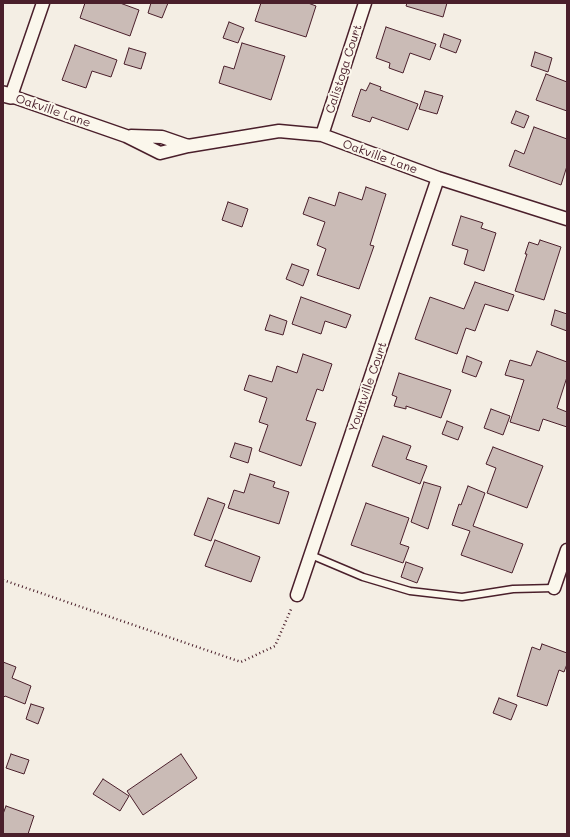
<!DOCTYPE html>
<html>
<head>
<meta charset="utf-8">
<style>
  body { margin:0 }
  #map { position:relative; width:570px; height:837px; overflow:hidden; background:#f4eee4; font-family:Mali,sans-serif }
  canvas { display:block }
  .frame { position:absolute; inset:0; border:4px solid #4a1f2b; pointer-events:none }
</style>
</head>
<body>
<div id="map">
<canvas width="570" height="837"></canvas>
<div class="frame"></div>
</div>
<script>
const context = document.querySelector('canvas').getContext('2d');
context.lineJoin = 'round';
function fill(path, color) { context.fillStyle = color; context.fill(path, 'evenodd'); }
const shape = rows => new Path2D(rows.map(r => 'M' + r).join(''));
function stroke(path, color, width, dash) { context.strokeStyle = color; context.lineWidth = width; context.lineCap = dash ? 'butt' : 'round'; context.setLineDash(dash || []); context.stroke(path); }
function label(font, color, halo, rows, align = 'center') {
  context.font = font + ' Mali,sans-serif'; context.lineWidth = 4; context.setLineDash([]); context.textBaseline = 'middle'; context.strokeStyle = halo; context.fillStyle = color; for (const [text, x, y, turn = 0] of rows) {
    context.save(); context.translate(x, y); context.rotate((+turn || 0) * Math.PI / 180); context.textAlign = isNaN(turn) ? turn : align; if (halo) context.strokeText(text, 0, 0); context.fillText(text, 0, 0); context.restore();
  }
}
const building = shape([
  [85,3,120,3,139,10,130,36,80,18,85,3],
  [151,3,168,3,162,18,148,13,151,3],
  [261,3,308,3,316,6,306,37,255,21,261,3],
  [407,3,447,3,443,17,406,6,407,3],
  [229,22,244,28,238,43,223,38,229,22],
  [386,27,436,44,430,60,410,53,403,73,389,68,390,63,376,58,386,27],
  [444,34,461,40,456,53,440,47,444,34],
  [242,43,285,56,271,100,219,83,224,66,234,69,242,43],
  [75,45,117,60,111,77,92,71,86,88,62,80,75,45],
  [129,48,146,53,141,69,124,64,129,48],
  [535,52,552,58,548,72,531,66,535,52],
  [546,74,567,82,567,111,536,100,546,74],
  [370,83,381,87,380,90,418,104,408,130,372,117,370,122,352,116,361,89,366,91,370,83],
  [425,91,443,96,437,114,419,109,425,91],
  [516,111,529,116,524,128,511,123,516,111],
  [534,127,567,139,567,166,561,185,509,166,515,150,524,154,534,127],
  [366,187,386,194,370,245,374,246,359,289,317,275,326,249,317,245,325,222,303,214,309,197,335,206,339,192,362,200,366,187],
  [228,202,248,209,242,227,222,220,228,202],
  [461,216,483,223,481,228,496,233,484,271,464,264,468,250,452,245,461,216],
  [540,240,561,247,544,300,515,291,527,254,525,254,529,242,538,245,540,240],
  [292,264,309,270,303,286,286,279,292,264],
  [475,282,514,295,508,311,485,304,475,331,466,328,457,354,415,339,430,297,464,309,475,282],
  [301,297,351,315,346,328,325,321,321,334,292,324,301,297],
  [555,310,567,314,567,331,551,325,555,310],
  [270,315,287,321,283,335,265,330,270,315],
  [537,351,567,362,567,377,557,408,567,412,567,427,543,419,539,431,510,422,524,380,505,375,510,360,531,366,537,351],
  [303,354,332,364,323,391,317,389,306,420,316,423,301,466,259,451,268,425,259,422,267,398,244,390,249,375,272,382,277,366,297,373,303,354],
  [467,356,482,362,476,377,462,372,467,356],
  [399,373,451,390,441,418,406,406,406,409,394,406,397,397,392,395,399,373],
  [491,409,510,416,503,435,484,428,491,409],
  [447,421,463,427,458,440,442,434,447,421],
  [383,436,411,446,406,459,427,466,420,484,372,466,383,436],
  [235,443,252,448,248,463,230,457,235,443],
  [493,447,543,466,527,508,487,493,496,468,486,464,493,447],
  [250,474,275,482,273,487,289,492,279,524,228,508,234,490,244,493,250,474],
  [424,482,441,487,428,529,411,522,424,482],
  [468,486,485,493,473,526,523,544,512,573,461,555,470,531,452,525,459,504,461,505,468,486],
  [208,498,225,504,211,541,194,535,208,498],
  [366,503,409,518,400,544,409,547,403,563,351,545,366,503],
  [215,540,260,557,251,582,205,566,215,540],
  [406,562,423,568,417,583,401,577,406,562],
  [542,644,567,653,567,664,564,672,559,670,547,706,517,696,532,647,540,650,542,644],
  [3,662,16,667,12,678,31,686,25,704,5,696,3,698,3,662],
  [499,698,517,705,511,720,493,713,499,698],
  [31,704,44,708,38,724,26,719,31,704],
  [11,754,29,760,24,774,6,768,11,754],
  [181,754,197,778,143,815,127,791,181,754],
  [103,779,129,796,120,811,93,794,103,779],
  [6,806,34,816,28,834,3,834,3,814,6,806]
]);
fill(building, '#cabbb6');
stroke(building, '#4a1f2b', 1);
const service = shape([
  [311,555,363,577,410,591,462,597,513,589,554,588]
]);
const minor = shape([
  [43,3,11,96,126,136,160,153,188,146,279,131,322,135,438,178,567,219],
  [322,135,365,3],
  [131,136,162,137,188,146],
  [554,588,567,550],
  [297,595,438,178]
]);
const tertiary = shape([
  [3,94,11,96]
]);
stroke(service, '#4a1f2b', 9);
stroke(minor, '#4a1f2b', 15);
stroke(tertiary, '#4a1f2b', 18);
stroke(shape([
  [3,580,241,662,275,646,292,607]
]), '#4a1f2b', 2.5, [1, 3]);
stroke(service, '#fbf7ec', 6);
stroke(minor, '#fbf7ec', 12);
stroke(tertiary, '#fbf7ec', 15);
label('12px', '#4a1f2b', '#fbf7ec', [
  ["Calistoga Court",344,69,-72],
  ["Oakville Lane",53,111,19],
  ["Oakville Lane",380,157,20],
  ["Yountville Court",368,387,-71]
]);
</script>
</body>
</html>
